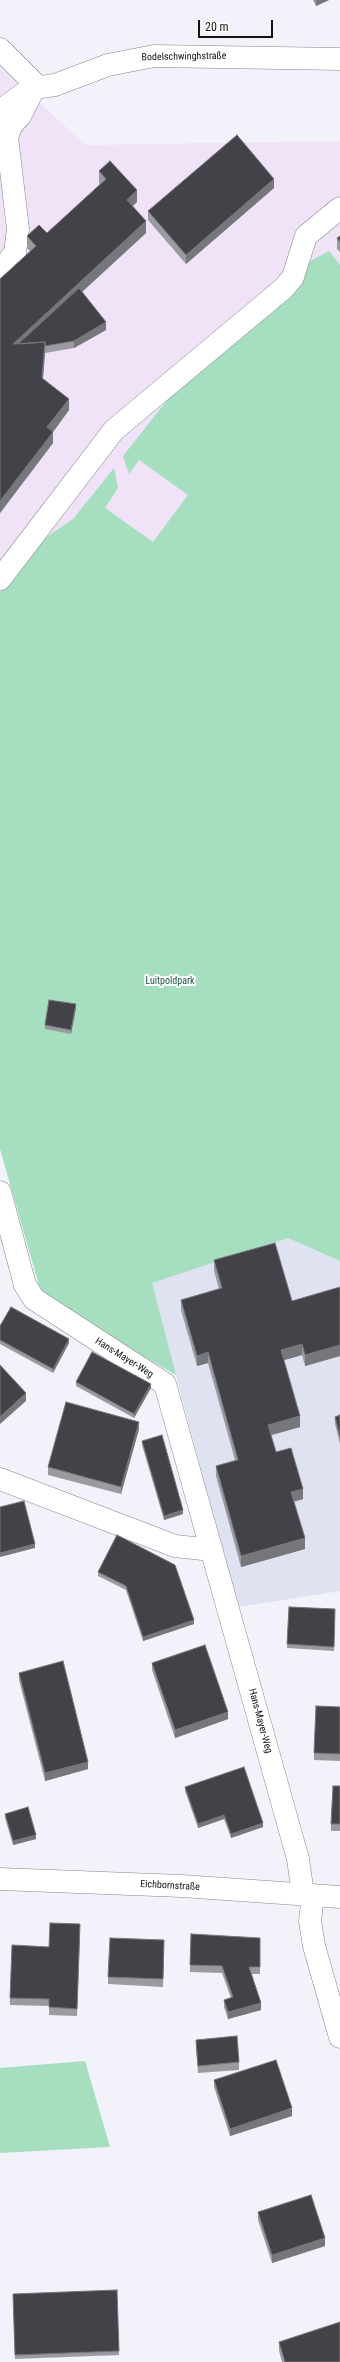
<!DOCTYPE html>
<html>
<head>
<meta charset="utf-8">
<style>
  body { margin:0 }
  #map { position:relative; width:340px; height:2362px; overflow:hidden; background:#f1f2fa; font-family:"Roboto Condensed",sans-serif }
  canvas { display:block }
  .scale { position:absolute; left:198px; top:20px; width:75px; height:18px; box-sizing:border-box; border:2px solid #131316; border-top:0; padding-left:5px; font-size:12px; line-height:14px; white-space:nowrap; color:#131316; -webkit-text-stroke:3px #fff; paint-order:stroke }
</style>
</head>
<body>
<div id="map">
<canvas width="340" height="2362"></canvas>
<div class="scale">20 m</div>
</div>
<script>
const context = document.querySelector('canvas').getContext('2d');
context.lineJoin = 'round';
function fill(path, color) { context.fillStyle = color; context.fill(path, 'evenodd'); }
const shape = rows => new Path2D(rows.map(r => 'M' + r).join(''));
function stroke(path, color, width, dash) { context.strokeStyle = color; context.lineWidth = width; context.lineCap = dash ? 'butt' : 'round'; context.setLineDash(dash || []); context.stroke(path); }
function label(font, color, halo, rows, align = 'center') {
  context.font = font + ' "Roboto Condensed",sans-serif'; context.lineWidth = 4; context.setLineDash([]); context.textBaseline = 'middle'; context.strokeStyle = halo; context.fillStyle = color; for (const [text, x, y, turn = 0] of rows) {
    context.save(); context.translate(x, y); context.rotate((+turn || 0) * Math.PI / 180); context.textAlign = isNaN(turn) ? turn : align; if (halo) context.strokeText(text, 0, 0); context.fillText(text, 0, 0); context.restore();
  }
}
fill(shape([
  [288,1238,340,1261,340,1591,238,1607,151,1283]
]), '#dfe2f1');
fill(shape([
  [0,66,85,145,340,141,340,587,0,724]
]), '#f0e3f8');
fill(shape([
  [329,251,340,265,340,1261,288,1238,152,1283,176,1375,43,1299,0,1149,0,592,39,542,73,519,114,468,118,488,105,508,153,542,188,495,139,460,129,474,123,456,172,394,305,264],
  [85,2061,110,2147,0,2153,0,2068]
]), '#a6dec0');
const minor = shape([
  [0,49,36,85,41,87,55,85,108,65,154,56,340,59],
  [0,115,8,105,33,87],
  [0,271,15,253,18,229,7,137,11,126,20,116,36,85],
  [0,579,114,430,284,288,293,277,306,236,340,208],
  [0,1192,25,1285,34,1299,165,1384,298,1859,303,1894],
  [0,1479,175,1546,212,1550],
  [0,1879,182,1886,340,1897],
  [313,1895,310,1921,314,1946,340,2037]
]);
stroke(minor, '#85868d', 23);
stroke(minor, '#fff', 22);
fill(shape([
  [313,0,329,0,316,6],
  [99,171,137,202,133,206,146,233,82,292,106,330,74,348,45,353,43,379,69,410,53,432,53,443,0,513,0,279,31,252,27,248,27,236,47,233,100,185,99,183],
  [274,188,186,264,148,220,148,211],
  [340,236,340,252,337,249,337,238],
  [76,1008,71,1034,45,1029,45,1025],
  [214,1260,292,1301,340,1287,340,1356,305,1366,302,1355,284,1360,300,1427,271,1435,276,1452,303,1499,294,1502,305,1549,241,1567,216,1476,216,1466,235,1460,208,1363,197,1366,181,1310,181,1300,219,1289,214,1271],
  [0,1326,69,1343,53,1373,0,1344],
  [76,1382,151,1388,134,1418,76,1386],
  [340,1415,340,1444,335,1424,335,1417],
  [139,1429,121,1494,48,1475,48,1467],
  [142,1441,183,1514,164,1520,142,1445],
  [117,1535,194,1624,143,1641,126,1590,98,1576,98,1572],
  [289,1607,335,1609,334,1651,287,1648],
  [152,1663,228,1719,175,1738,152,1670],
  [19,1673,88,1769,45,1781,19,1680],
  [340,1707,340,1761,314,1760,314,1753],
  [340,1786,340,1831,331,1831,331,1824],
  [185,1787,263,1827,231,1838,224,1819,198,1828,185,1791],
  [5,1814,36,1839,13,1845,5,1818],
  [80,1932,77,2016,49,2015,49,2006,10,2005,10,1998],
  [164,1948,163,1987,108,1984,108,1977],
  [190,1965,260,1967,260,1974,252,1974,261,2010,228,2019,224,2007,224,2000,231,1998,222,1973,190,1972],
  [196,2040,239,2062,239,2070,198,2073,196,2048],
  [214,2080,292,2116,230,2136,214,2087],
  [258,2212,325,2246,272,2263,258,2220],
  [117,2290,119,2355,15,2359,13,2294],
  [279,2342,340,2362,282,2362,279,2351]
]), '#9a9aa1');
fill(shape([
  [316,0,329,0,316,6],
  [274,179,274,188,186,264,186,255],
  [137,190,137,202,127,211,127,200],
  [146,221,146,233,21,348,13,344],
  [106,322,106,330,74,348,74,341],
  [45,342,45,353,42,390,42,378],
  [69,399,69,410,53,432,53,443,0,513,0,501,47,427],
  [76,1004,76,1008,71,1034,71,1030],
  [69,1339,69,1343,53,1373,53,1369],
  [302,1344,302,1355,281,1361,281,1350],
  [340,1345,340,1356,305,1366,305,1355],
  [208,1352,208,1363,197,1366,197,1356],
  [151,1384,151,1388,134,1418,134,1414],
  [26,1393,26,1401,0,1424,0,1417],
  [300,1416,300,1427,268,1436,268,1425],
  [139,1422,139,1429,121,1494,121,1487],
  [303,1489,303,1499,291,1502,291,1492],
  [183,1510,183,1514,164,1520,164,1516],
  [305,1538,305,1549,241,1567,241,1556],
  [35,1544,35,1548,0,1557,0,1553],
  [194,1620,194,1624,143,1641,143,1637],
  [228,1712,228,1719,175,1738,175,1730],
  [88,1762,88,1769,45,1781,45,1773],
  [224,1815,224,1819,198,1828,198,1824],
  [263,1823,263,1827,231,1838,231,1834],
  [36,1835,36,1839,13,1845,13,1841],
  [261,2003,261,2010,228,2019,228,2012],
  [292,2108,292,2116,230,2136,230,2129],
  [325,2238,325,2246,272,2263,272,2255]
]), '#76777d');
const building = shape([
  [237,135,274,179,186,255,148,211,237,135],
  [110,161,137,190,127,200,146,221,13,344,45,342,42,378,69,399,47,427,53,432,0,501,0,279,36,246,27,236,39,225,47,233,106,179,99,171,110,161],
  [340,236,340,242,337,238,340,236],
  [79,288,106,322,74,341,45,346,45,342,18,344,79,288],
  [49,1000,76,1004,71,1030,45,1025,49,1000],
  [275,1243,292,1301,340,1287,340,1345,305,1355,302,1344,281,1350,300,1416,268,1425,276,1452,291,1448,303,1489,291,1492,305,1538,241,1556,216,1466,238,1460,208,1352,197,1356,181,1300,222,1288,214,1260,275,1243],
  [11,1307,69,1339,53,1369,0,1340,0,1326,11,1307],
  [92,1352,151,1384,134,1414,76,1382,92,1352],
  [0,1365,26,1393,0,1417,0,1365],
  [66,1402,139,1422,121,1487,48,1467,66,1402],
  [340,1415,340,1437,335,1417,340,1415],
  [162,1435,183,1510,164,1516,142,1441,162,1435],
  [24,1501,35,1544,0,1553,0,1507,24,1501],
  [117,1535,175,1565,194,1620,143,1637,126,1586,98,1572,117,1535],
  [289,1607,335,1609,334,1647,287,1644,289,1607],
  [205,1645,228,1712,175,1730,152,1663,205,1645],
  [63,1661,88,1762,45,1773,19,1673,63,1661],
  [316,1706,340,1707,340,1754,314,1753,316,1706],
  [244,1767,263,1823,231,1834,224,1815,198,1824,185,1787,244,1767],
  [333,1786,340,1786,340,1824,331,1824,333,1786],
  [28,1807,36,1835,13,1841,5,1814,28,1807],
  [50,1923,80,1924,77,2009,49,2007,49,1999,10,1998,12,1945,49,1947,50,1923],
  [191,1934,260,1938,260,1967,249,1967,261,2003,228,2012,224,2000,233,1997,222,1966,190,1965,191,1934],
  [110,1938,164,1940,163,1979,108,1977,110,1938],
  [237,2036,239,2062,198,2066,196,2040,237,2036],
  [276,2060,292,2108,230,2129,214,2080,276,2060],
  [311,2195,325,2238,272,2255,258,2212,311,2195],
  [117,2290,119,2351,15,2355,13,2294,117,2290],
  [340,2322,340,2362,285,2362,279,2342,340,2322]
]);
fill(building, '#424248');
stroke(building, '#76777d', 1);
label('10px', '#131316', '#fff', [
  ["Bodelschwinghstraße",184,57,-1],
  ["Hans-Mayer-Weg",124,1358,32],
  ["Hans-Mayer-Weg",260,1721,75],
  ["Eichbornstraße",170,1886,3]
]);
label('10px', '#18583d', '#fff', [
  ["Luitpoldpark",170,981]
]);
</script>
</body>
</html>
